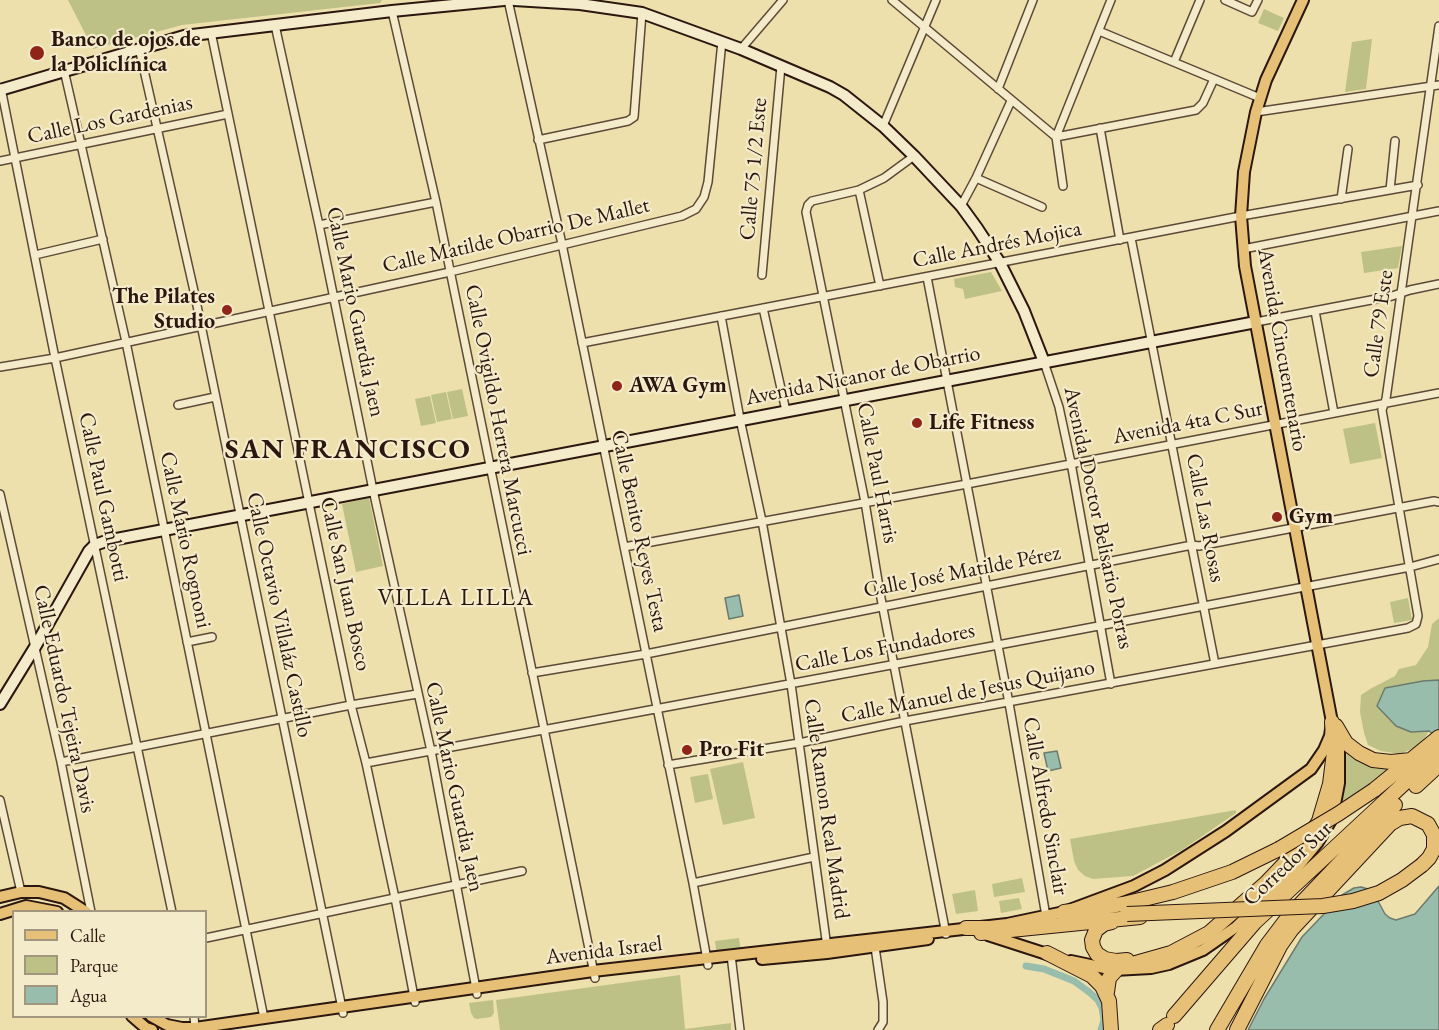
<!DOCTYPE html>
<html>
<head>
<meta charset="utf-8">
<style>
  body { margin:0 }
  #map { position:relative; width:1439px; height:1030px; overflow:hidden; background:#ede0ac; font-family:"EB Garamond",serif }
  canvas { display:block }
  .legend { position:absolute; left:12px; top:910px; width:195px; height:108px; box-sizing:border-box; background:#f3ebc9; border:2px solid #a3967f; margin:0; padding:8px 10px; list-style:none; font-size:18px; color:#2c1710 }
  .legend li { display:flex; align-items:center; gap:12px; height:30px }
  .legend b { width:30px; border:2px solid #a3967f }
</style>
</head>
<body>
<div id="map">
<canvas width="1439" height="1030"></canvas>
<ul class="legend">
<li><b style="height:8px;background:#e6c076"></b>Calle</li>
<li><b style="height:16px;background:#bdc186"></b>Parque</li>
<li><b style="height:16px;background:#99bdad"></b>Agua</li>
</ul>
</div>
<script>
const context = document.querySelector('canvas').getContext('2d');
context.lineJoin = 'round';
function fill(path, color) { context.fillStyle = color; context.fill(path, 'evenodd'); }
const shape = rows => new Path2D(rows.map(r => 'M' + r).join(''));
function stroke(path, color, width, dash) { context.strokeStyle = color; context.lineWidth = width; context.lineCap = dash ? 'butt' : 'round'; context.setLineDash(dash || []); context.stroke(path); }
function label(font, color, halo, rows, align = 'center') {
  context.font = font + ' "EB Garamond",serif'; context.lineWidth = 4.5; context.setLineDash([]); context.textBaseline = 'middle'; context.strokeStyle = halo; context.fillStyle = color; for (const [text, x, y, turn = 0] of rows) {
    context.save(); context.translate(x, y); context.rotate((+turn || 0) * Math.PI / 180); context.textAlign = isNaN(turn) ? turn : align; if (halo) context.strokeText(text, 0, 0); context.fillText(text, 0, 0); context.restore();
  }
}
fill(shape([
  [68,0,382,0,380,3,182,25,93,49],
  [1264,9,1284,18,1278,31,1258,23],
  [1372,39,1366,89,1345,92,1352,42],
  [1402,246,1398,268,1364,273,1361,252],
  [991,272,1002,291,965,299,963,289,955,287,954,279],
  [462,389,468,416,453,419,447,392],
  [446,392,452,419,437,422,431,395],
  [430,396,436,423,421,426,415,399],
  [1375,423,1382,458,1350,464,1343,429],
  [369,498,383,566,356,572,342,504],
  [1408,598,1412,620,1394,623,1390,602],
  [1439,618,1439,680,1423,681,1382,697,1377,706,1411,732,1429,731,1425,738,1414,748,1400,754,1381,751,1368,745,1364,733,1360,712,1361,695,1370,689,1395,676,1399,669,1416,665,1428,647,1432,624],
  [1342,743,1395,765,1335,812],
  [743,762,755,818,723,825,710,769],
  [708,774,713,799,695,803,690,777],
  [1236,810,1236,813,1182,850,1133,876,1093,879,1085,876,1078,870,1074,861,1070,839],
  [1022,878,1025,892,994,897,992,884],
  [975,890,978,911,956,914,952,894],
  [1019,898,1022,909,1001,913,999,901],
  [739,938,741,952,717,956,715,941],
  [680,975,685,1029,731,1023,731,1030,500,1030,496,1000],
  [493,1000,494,1013,491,1017,477,1019,474,1018,471,1013,469,1003]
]), '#bdc186');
const water = shape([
  [739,595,743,616,729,619,725,598,739,595],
  [1439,680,1439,739,1429,731,1411,732,1396,726,1377,706,1385,688,1423,681,1439,680],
  [1057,751,1061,768,1048,771,1044,753,1057,751],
  [1439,886,1439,1030,1248,1030,1264,999,1302,937,1342,895,1354,888,1361,887,1372,890,1385,914,1390,918,1396,920,1415,914,1439,886]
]);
fill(water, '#99bdad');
stroke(water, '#6d7b6e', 1.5);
stroke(shape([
  [1026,966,1044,969,1074,981,1089,992,1098,1000,1102,1008,1104,1020,1101,1030]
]), '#99bdad', 7);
const street = shape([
  [508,0,562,244,693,883,708,965],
  [892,0,1056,137],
  [1225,0,1252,12,1258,0],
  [392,11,436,202,595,978],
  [275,25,319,225,373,490,431,751,477,994],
  [1099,31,1260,98],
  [211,32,351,705,366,763,395,898,415,1002],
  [139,48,194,291,343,1013],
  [741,49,783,0],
  [1174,62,1200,0],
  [64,70,126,342,264,1018],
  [1,88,55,358,172,912],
  [998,89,1033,0],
  [1256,112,1439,85],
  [883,126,936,0],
  [1100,128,1120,240],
  [1056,137,1196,110,1203,103,1214,79],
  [1056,137,1111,0],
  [1056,137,1063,186],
  [538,140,628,121,634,117,642,13],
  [914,156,884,178,859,190,812,201,808,205,806,212,865,502,880,593,946,934],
  [0,161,228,114],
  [976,178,1042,207],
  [859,190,880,286],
  [1390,190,1395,141],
  [1341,199,1348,149],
  [961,206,976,178,1011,101],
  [319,225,436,202],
  [1131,238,1215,664],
  [1243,249,1439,211],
  [35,255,103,239],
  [762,275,781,66],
  [927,277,1009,703,1046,916],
  [763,308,786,411],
  [1315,311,1334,413],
  [721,316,740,419,762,521,791,684,827,947],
  [1256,322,1392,296,1410,290,1439,284],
  [582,343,1241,216,1418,185],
  [1044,362,1059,407,1071,463,1111,684],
  [0,367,55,358,450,272,682,216,696,209,704,197,708,182,722,41],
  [178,405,215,397],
  [0,494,61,762,91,912],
  [624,547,967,484,1439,393],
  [187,642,212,637],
  [532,673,646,654,1192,545,1199,546,1434,501,1439,502],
  [61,762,351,705,417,694],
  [366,763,998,645,1410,567,1439,559],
  [668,765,799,743,905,721,1317,645,1408,628,1416,624,1418,616,1382,410,1386,399,1439,26],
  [0,800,21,892],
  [693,883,814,857],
  [206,938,522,871],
  [875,947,883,1002,883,1022,878,1030],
  [731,955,740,1030],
  [194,1016,195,1028]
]);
const secondary = shape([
  [514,0,580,4,642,13,741,49,830,87,844,95,883,126,914,156,961,206,977,228,1000,263,1024,311,1044,362],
  [0,90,184,36,392,11,504,0],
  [0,704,35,647,89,551,95,545,106,541,1256,322]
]);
const primary = shape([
  [0,897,21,892,39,892,64,898,86,912],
  [0,914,26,906,57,912],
  [988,935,1053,956],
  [762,959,827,953,928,939],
  [1071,961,1114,970,1151,968,1169,964,1203,950,1236,927,1294,871,1318,842,1330,822,1335,804,1339,783,1339,749],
  [132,1016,146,1028,152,1030],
  [151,1016,167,1025,182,1028,195,1028,593,971,1007,924,1064,912,1134,886,1165,870,1226,831,1311,769,1324,750,1330,736,1332,722,1245,266,1241,216,1244,172,1256,112,1266,80,1303,0]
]);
const highway = shape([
  [1336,726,1346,743,1359,753,1373,760,1391,762,1411,760],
  [1416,786,1439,765],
  [1374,790,1439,737],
  [1064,912,1123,904,1173,892,1232,872,1279,849],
  [1112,922,1104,924,1096,930,1092,940,1093,947,1097,954,1105,959,1116,961,1127,960],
  [966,928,991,928],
  [981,933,1140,917],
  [1047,953,1092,976,1102,986,1109,1001,1111,1030],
  [1107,992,1109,978,1118,968,1171,953,1209,933,1266,883,1309,838,1319,821,1330,784,1334,752,1332,722],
  [1174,1016,1255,922,1439,751],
  [1160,1030,1167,1025],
  [1217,1030,1267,945,1289,916,1395,805],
  [1237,1030,1280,946,1292,929,1390,824,1400,818,1412,816,1428,824,1434,835,1434,849,1429,858,1422,865]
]);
stroke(street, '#5c4937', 10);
stroke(secondary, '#2c1710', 14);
stroke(primary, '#2c1710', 14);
stroke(highway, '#2c1710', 16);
stroke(street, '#f3ebc9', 7);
stroke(secondary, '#f3ebc9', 10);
stroke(primary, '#e6c076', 10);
stroke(highway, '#e6c076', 14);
const highwayBridge = shape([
  [1279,849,1338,814,1374,790],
  [1127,914,1323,906,1353,901,1379,893,1402,880,1422,865]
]);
stroke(highwayBridge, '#2c1710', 16, []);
stroke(highwayBridge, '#e6c076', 14);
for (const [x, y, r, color] of [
  [37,53,8,"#8f2418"],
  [227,310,6,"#8f2418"],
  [617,386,6,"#8f2418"],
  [917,423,6,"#8f2418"],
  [1277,517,6,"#8f2418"],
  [687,750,6,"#8f2418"]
]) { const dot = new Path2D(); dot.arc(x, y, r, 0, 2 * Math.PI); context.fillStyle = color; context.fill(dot); stroke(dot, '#f3ebc9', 2); }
label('bold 22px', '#2c1710', '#f3ebc9', [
  ["Banco de ojos de",51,40],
  ["la Policlínica",51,65],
  ["The Pilates",215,297,"right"],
  ["Studio",215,322,"right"],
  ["AWA Gym",629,386],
  ["Life Fitness",929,423],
  ["Gym",1289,517],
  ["Pro Fit",699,750]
], 'left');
label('22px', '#2c1710', '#f3ebc9', [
  ["Calle Los Gardenias",110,120,-12],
  ["Calle 75 1/2 Este",754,169,-85],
  ["Calle Matilde Obarrio De Mallet",516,236,-13],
  ["Calle Andrés Mojica",997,245,-11],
  ["Calle Mario Guardia Jaen",355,312,78],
  ["Calle 79 Este",1379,324,-82],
  ["Avenida Cincuentenario",1282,350,80],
  ["Avenida Nicanor de Obarrio",863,376,-11],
  ["Calle Ovigildo Herrera Marcucci",498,420,79],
  ["Avenida 4ta C Sur",1188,423,-11],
  ["Calle Paul Harris",877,473,79],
  ["Calle Paul Gambotti",103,497,78],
  ["Avenida Doctor Belisario Porras",1098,518,78],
  ["Calle Las Rosas",1205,518,79],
  ["Calle Benito Reyes Testa",639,531,78],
  ["Calle Mario Rognoni",185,540,78],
  ["Calle José Matilde Pérez",962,572,-11],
  ["Calle San Juan Bosco",345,584,78],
  ["Calle Octavio Villaláz Castillo",279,615,78],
  ["Calle Los Fundadores",885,648,-11],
  ["Calle Manuel de Jesus Quijano",968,692,-11],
  ["Calle Eduardo Tejeira Davis",64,699,78],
  ["Calle Mario Guardia Jaen",454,787,78],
  ["Calle Alfredo Sinclair",1045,806,80],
  ["Calle Ramon Real Madrid",826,809,82],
  ["Corredor Sur",1288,864,-43],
  ["Avenida Israel",604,951,-7]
]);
context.letterSpacing = '1.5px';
label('24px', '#2c1710', '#f3ebc9', [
  ["VILLA LILLA",456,598]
]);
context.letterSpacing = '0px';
context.letterSpacing = '1.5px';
label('bold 28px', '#2c1710', '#f3ebc9', [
  ["SAN FRANCISCO",348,450]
]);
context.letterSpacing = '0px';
</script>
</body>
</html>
